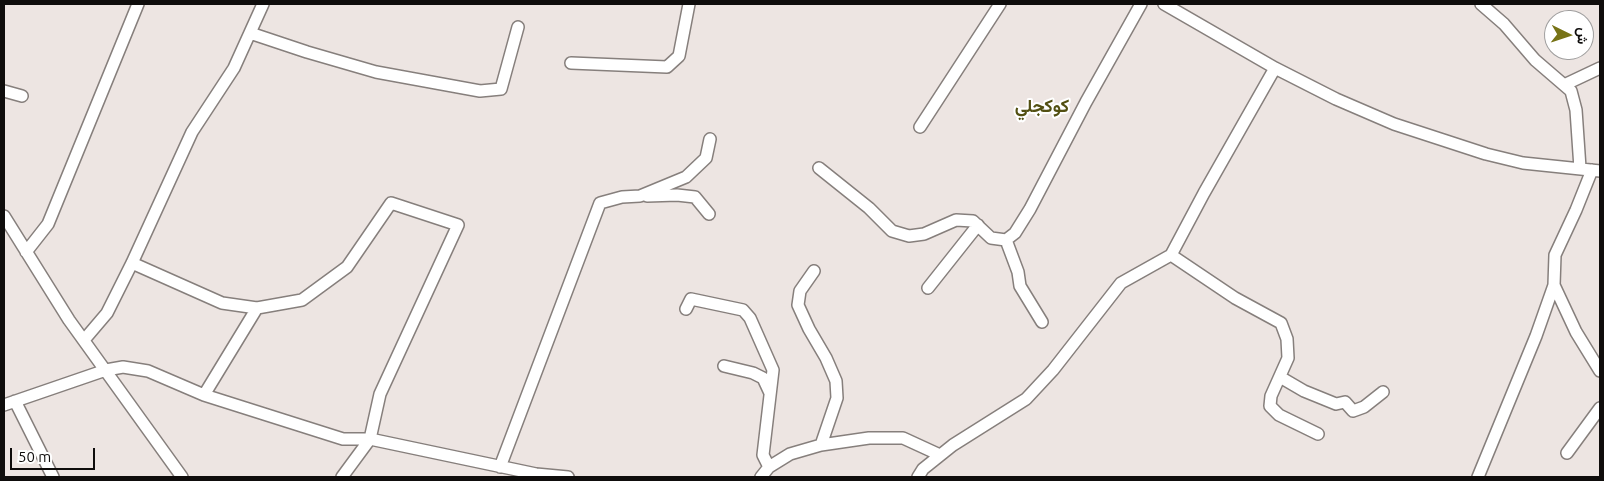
<!DOCTYPE html>
<html>
<head>
<meta charset="utf-8">
<style>
  body { margin:0 }
  #map { position:relative; width:1604px; height:481px; overflow:hidden; background:#ede5e2; font-family:Ubuntu,Vazirmatn,sans-serif }
  canvas { display:block }
  .frame { position:absolute; inset:0; border:5px solid #0f0d0c; pointer-events:none }
  .north { position:absolute; left:1544px; top:10px; width:50px; height:50px; box-sizing:border-box; background:#fff; border:1px solid #9f9e9e; border-radius:50%; rotate:94deg; font-size:14px; font-weight:700; line-height:20px; text-align:center; color:#0f0d0c }
  .north::after { content:''; display:block; margin:auto; width:18px; height:22px; background:#777316; clip-path:polygon(50% 0,100% 100%,50% 72%,0 100%) }
  .scale { position:absolute; left:10px; top:448px; width:85px; height:22px; box-sizing:border-box; border:2px solid #0f0d0c; border-top:0; padding-left:6px; font-size:15px; line-height:18px; white-space:nowrap; color:#0f0d0c; -webkit-text-stroke:4px #fff; paint-order:stroke }
</style>
</head>
<body>
<div id="map">
<canvas width="1604" height="481"></canvas>
<div class="frame"></div>
<div class="north">ش</div>
<div class="scale">50 m</div>
</div>
<script>
const context = document.querySelector('canvas').getContext('2d');
context.lineJoin = 'round';
const shape = rows => new Path2D(rows.map(r => 'M' + r).join(''));
function stroke(path, color, width, dash) { context.strokeStyle = color; context.lineWidth = width; context.lineCap = dash ? 'butt' : 'round'; context.setLineDash(dash || []); context.stroke(path); }
function label(font, color, halo, rows, align = 'center') {
  context.font = font + ' Ubuntu,Vazirmatn,sans-serif'; context.lineWidth = 4; context.setLineDash([]); context.textBaseline = 'middle'; context.strokeStyle = halo; context.fillStyle = color; for (const [text, x, y, turn = 0] of rows) {
    context.save(); context.translate(x, y); context.rotate((+turn || 0) * Math.PI / 180); context.textAlign = isNaN(turn) ? turn : align; if (halo) context.strokeText(text, 0, 0); context.fillText(text, 0, 0); context.restore();
  }
}
const minor = shape([
  [1164,4,1275,68,1336,99,1394,124,1486,154,1523,163,1600,171],
  [1481,4,1504,24,1535,60,1571,91,1576,110,1580,168],
  [250,33,307,52,376,72,480,91,501,89,518,27],
  [571,63,667,67,679,56,689,4],
  [1564,85,1600,68],
  [4,91,22,96],
  [920,127,1000,4],
  [819,168,869,208,892,231,909,236,924,234,956,220,973,221,991,238,1006,240,1015,233,1030,209,1086,102,1141,4],
  [647,196,677,195,695,197,709,214],
  [4,216,69,320,182,477],
  [1006,240,1018,272,1020,286,1042,322],
  [26,252,48,224,138,4],
  [1171,255,1235,298,1281,323,1287,339,1288,358,1271,396,1270,406,1279,415,1318,434],
  [132,263,222,303,257,308,302,300,347,267,391,203,458,225,380,394,370,439,342,477],
  [814,271,800,291,798,305,809,329,826,358,836,381,837,398,821,445],
  [1554,285,1576,332,1600,371],
  [928,288,978,225],
  [686,309,691,299,743,310,750,318,773,370,763,455,769,467],
  [84,340,107,313,132,263,192,132,234,68,263,4],
  [724,366,753,373,763,378,770,393],
  [1280,377,1304,391,1336,404,1345,402,1353,411,1364,407,1383,392],
  [204,395,257,308],
  [15,401,53,477],
  [4,405,106,370,123,367,148,371,204,395,343,439,370,439,536,474,568,477],
  [1567,453,1600,408],
  [500,467,600,203,622,197,640,196,686,177,706,158,710,139],
  [761,477,769,467,790,454,821,445,869,438,903,438,940,455],
  [918,477,923,469,953,445,1026,399,1053,370,1121,283,1171,255,1204,193,1275,68],
  [1478,477,1536,336,1554,285,1555,255,1576,210,1592,170]
]);
stroke(minor, '#867f7c', 14);
stroke(minor, '#fff', 11);
label('bold 18px', '#524f11', '#fff', [
  ["كوكجلي",1042,106]
]);
</script>
</body>
</html>
